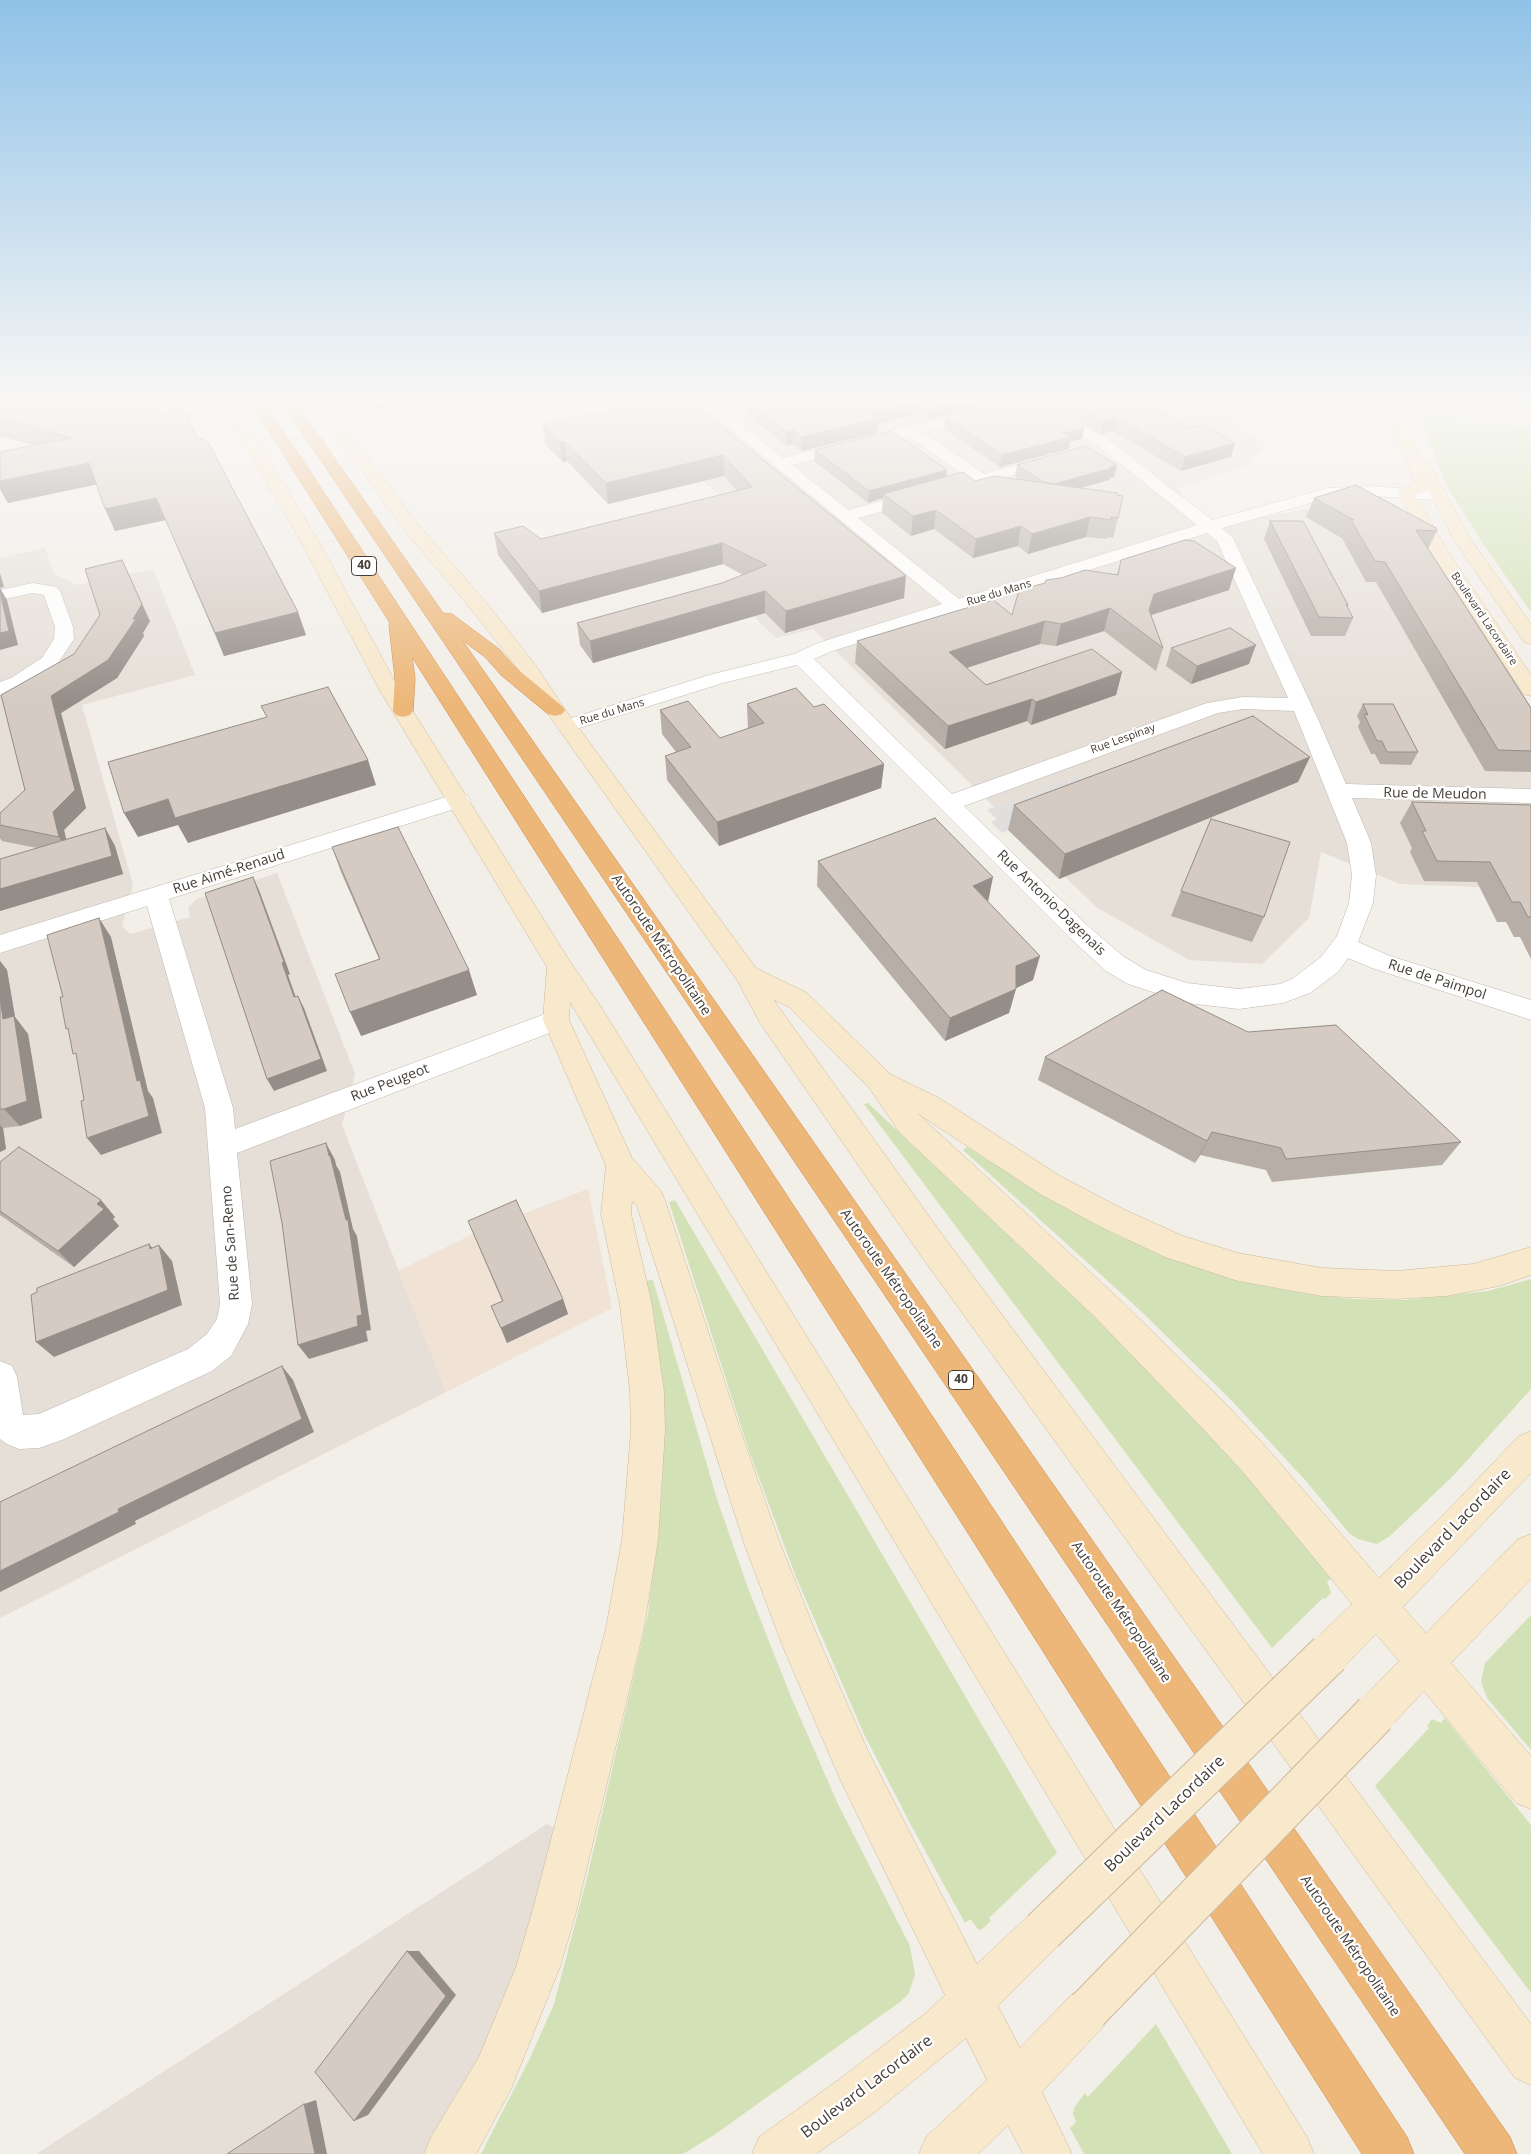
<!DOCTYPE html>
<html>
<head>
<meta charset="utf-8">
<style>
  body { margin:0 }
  canvas { display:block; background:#f2eee8 }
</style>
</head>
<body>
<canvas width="1531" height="2154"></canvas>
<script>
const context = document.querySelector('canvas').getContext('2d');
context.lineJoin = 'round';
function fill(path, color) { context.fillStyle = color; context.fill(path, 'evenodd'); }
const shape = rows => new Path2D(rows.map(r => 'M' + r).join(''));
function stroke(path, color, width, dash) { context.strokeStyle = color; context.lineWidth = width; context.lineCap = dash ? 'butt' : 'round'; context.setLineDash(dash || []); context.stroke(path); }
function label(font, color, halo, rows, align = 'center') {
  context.font = font + ' "Open Sans",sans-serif'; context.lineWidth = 4.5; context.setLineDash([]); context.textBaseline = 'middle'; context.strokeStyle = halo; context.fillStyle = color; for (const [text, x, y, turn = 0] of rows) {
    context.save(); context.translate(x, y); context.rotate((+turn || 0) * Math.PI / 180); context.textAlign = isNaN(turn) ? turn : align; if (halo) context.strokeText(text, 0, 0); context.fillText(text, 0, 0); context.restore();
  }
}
fill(shape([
  [616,403,1241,403,1232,422,1264,446,1247,466,1177,488,1198,517,1211,526,1359,500,1394,504,1403,523,1531,734,1531,889,1400,884,1321,852,1309,918,1262,964,1189,960,1096,907,813,629,776,638,734,597,811,577],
  [45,548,54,574,78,585,153,569,195,675,82,705,133,885,122,926,130,934,190,917,188,907,197,899,277,873,355,1074,342,1125,446,1392,0,1618,0,558],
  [547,1824,573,1838,448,2154,36,2154]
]), '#e5dfd7');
fill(shape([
  [1447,403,1531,403,1531,413,1526,413],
  [588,1189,612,1308,446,1392,398,1271,485,1228]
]), '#f1e2d6');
fill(shape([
  [1424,414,1531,427,1531,612,1482,542,1447,486,1423,425,1421,417],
  [868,1103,1117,1338,1195,1417,1258,1488,1332,1578,1327,1581,1331,1593,1325,1599,1323,1598,1272,1648,864,1104],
  [967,1147,1044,1195,1118,1236,1211,1272,1264,1286,1308,1294,1353,1299,1406,1300,1488,1291,1531,1279,1531,1389,1454,1475,1390,1536,1377,1544,1358,1539,1349,1533,1306,1481,1232,1401,1142,1312,963,1150],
  [675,1200,1057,1853,989,1918,991,1921,981,1930,978,1929,970,1919,965,1923,911,1825,864,1734,796,1577,749,1451,669,1202],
  [653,1280,717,1499,748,1588,791,1697,838,1804,910,1946,915,1974,909,1993,900,2002,714,2135,683,2154,481,2154,530,2058,554,2004,587,1878,648,1614,662,1489,664,1422,661,1370,645,1281],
  [1531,1615,1531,1750,1487,1698,1481,1682,1485,1663],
  [1445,1718,1531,1825,1531,1993,1375,1786,1429,1728,1427,1726,1432,1719,1441,1723],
  [1156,2024,1232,2154,1084,2154,1070,2128,1076,2122,1073,2114,1074,2108,1085,2093,1088,2097]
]), '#d3e2b6');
fill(shape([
  [1078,776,1100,795,1002,833,991,822,997,819,987,810]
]), '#e1dfdd');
const street = shape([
  [699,403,715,403,783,458,980,409,985,410,987,413,985,416,923,432,984,474,1052,455,1058,457,1060,460,1058,463,858,518,959,599,1197,525,1101,448,1029,403,1046,403,1111,442,1212,520,1328,488,1373,486,1443,492,1445,495,1443,498,1437,500,1373,496,1329,498,1222,528,1233,538,1317,717,1346,784,1531,789,1531,803,1352,798,1371,843,1376,875,1373,903,1358,942,1390,956,1531,1000,1531,1020,1372,968,1348,958,1339,971,1310,993,1283,1003,1239,1009,1187,1003,1128,984,1106,971,1070,938,797,665,723,683,573,730,566,732,559,730,556,726,559,722,709,675,794,654,818,643,942,604,699,403],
  [908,436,968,478,848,510,792,465,908,436],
  [1207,533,1217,541,1288,698,1243,697,1207,703,952,794,814,659,832,651,1207,533],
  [1243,709,1294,711,1347,843,1352,875,1349,903,1337,936,1321,957,1292,979,1280,984,1239,989,1187,983,1146,970,1124,957,1088,926,964,806,1218,713,1243,709],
  [33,583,56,587,60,591,73,627,74,639,56,666,25,686,0,695,0,682,11,678,42,658,54,639,55,627,44,595,33,593,0,600,0,590,33,583],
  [459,793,467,795,470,800,467,805,169,899,233,1108,235,1129,556,1010,565,1013,569,1020,565,1027,237,1153,252,1304,248,1324,231,1356,212,1371,62,1440,39,1448,19,1449,7,1444,0,1439,0,1361,12,1366,17,1377,23,1415,39,1414,188,1349,207,1334,217,1319,220,1304,205,1108,147,906,0,953,0,935,459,793]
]);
const secondary = shape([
  [220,403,234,403,318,540,399,689,569,960,599,1004,1307,2137,1314,2154,1263,2154,570,1002,569,1020,632,1158,661,1191,665,1200,746,1447,780,1543,818,1638,868,1751,977,1964,1028,1916,1043,1909,1058,1916,1065,1931,1058,1946,998,2006,1020,2048,1072,1994,1088,1987,1104,1994,1111,2010,1104,2026,1042,2092,1072,2154,1023,2154,1008,2125,978,2154,919,2154,926,2137,987,2080,966,2038,875,2112,816,2154,752,2154,759,2137,841,2078,927,2012,945,1995,840,1779,783,1647,744,1543,637,1206,632,1201,631,1214,652,1305,664,1392,665,1431,658,1540,644,1628,577,1909,560,1967,511,2089,476,2154,424,2154,431,2137,479,2057,516,1967,533,1909,606,1628,622,1540,631,1431,630,1392,620,1305,601,1214,606,1166,543,1020,547,967,379,689,300,540,220,403],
  [313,403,327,403,416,522,485,601,537,667,564,708,756,968,807,993,890,1074,939,1098,1060,1176,1123,1209,1183,1236,1238,1253,1322,1268,1396,1271,1473,1264,1531,1247,1531,1275,1499,1286,1446,1296,1396,1299,1322,1296,1238,1281,1165,1257,1101,1227,1040,1194,917,1113,1115,1295,1229,1407,1267,1448,1379,1578,1444,1514,1519,1436,1531,1431,1531,1473,1403,1607,1426,1633,1518,1539,1531,1534,1531,1579,1451,1663,1531,1756,1531,1809,1516,1803,1424,1691,1389,1728,1375,1734,1361,1728,1355,1714,1361,1700,1399,1661,1376,1634,1343,1668,1329,1673,1315,1668,1310,1654,1315,1640,1352,1604,1243,1472,1205,1431,1093,1315,900,1133,870,1089,789,1007,773,999,941,1233,1531,2024,1531,2085,1515,2078,919,1253,760,1023,737,980,548,714,522,674,471,609,404,530,313,403],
  [1373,403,1427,403,1531,416,1531,424,1398,408,1403,413,1421,460,1428,461,1430,464,1471,540,1531,624,1531,644,1524,642,1454,540,1428,490,1415,495,1449,553,1531,675,1531,696,1524,694,1521,690,1431,553,1398,493,1400,490,1415,484,1389,415,1373,403]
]);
const highway = shape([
  [251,403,265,403,1407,2137,1414,2154,1362,2154,412,657,415,678,413,711,410,715,403,717,396,715,393,711,395,678,389,625,390,623,251,403],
  [282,403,296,403,443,613,452,614,499,649,515,667,562,706,565,710,562,714,555,716,548,714,501,675,485,657,462,640,1510,2137,1517,2154,1465,2154,282,403]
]);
stroke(street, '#bfb7af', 1);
stroke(secondary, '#ccba9d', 1);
stroke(highway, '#cb8b4a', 1);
fill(street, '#fff');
fill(secondary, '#f8e8cc');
fill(highway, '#edb779');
const secondaryBridge = shape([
  [1043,1931,1329,1654],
  [1088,2010,1375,1714]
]);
stroke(secondaryBridge, '#ccba9d', 44, []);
stroke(secondaryBridge, '#f8e8cc', 42);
fill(shape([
  [0,403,157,413,197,437,306,635,224,656,166,520,115,531,97,484,8,503,0,489,0,452,33,445,0,436],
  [365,403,409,403,371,411],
  [693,403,904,598,785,633,765,613,593,663,580,645,577,623,722,583,743,575,723,564,542,613,498,555,494,533,541,539,737,491,724,476,608,504,567,461,563,462,546,445,543,425],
  [739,403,997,403,930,419,921,413,878,424,877,433,802,451,792,444,787,446,748,415,748,410],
  [1049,403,1153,403,1152,407,1189,428,1235,443,1231,457,1181,471,1113,431,1101,434],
  [1475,403,1487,403,1485,408,1479,408],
  [945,417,1084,428,1082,439,1070,442,1069,449,1000,467,944,429],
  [815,450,946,477,975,481,1018,479,1015,476,1017,465,1117,465,1114,477,1110,478,1109,480,1081,488,1118,518,1113,538,1108,537,1107,539,1086,537,1028,554,1018,546,973,558,934,529,911,536,882,513,883,498,868,503,814,461],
  [1314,498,1437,531,1428,549,1531,708,1531,772,1485,771,1376,582,1366,582,1343,540,1343,539,1306,517],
  [1270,521,1348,605,1347,607,1353,618,1345,636,1311,636,1264,539],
  [1121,560,1229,590,1151,615,1163,648,1156,671,1104,631,1056,646,1040,644,966,668,986,685,1122,672,1116,695,1031,725,1027,721,945,749,855,663,857,641,1012,615,1117,574],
  [150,621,143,633,144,636,117,678,61,713,86,808,64,830,66,839,105,828,115,846,123,874,0,911,0,859,37,848,2,841,0,838,0,825,25,790,1,695],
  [1171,648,1249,664,1191,684,1166,666],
  [747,704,814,707,884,764,881,788,719,846,667,780,665,756,676,752,662,734,660,710,720,738,748,729],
  [1363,704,1418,752,1411,765,1380,764,1375,754,1371,754,1358,727,1360,722,1357,716],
  [1310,757,1298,782,1059,879,1008,830,1014,805],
  [1412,802,1531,805,1531,959,1520,937,1514,937,1506,922,1497,922,1477,882,1424,881,1410,852,1412,848,1400,823],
  [332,847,477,995,361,1036,379,959,341,872],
  [818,861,988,902,1033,980,1016,988,1009,1013,945,1041,817,886],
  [1181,891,1264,917,1252,942,1171,916],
  [0,961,7,970,15,1017,28,1034,42,1118,20,1126,3,1128,6,1149,0,1152],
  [1045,1057,1461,1142,1442,1165,1272,1182,1266,1170,1200,1155,1195,1163,1038,1080],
  [0,1162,115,1217,113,1219,119,1226,74,1267,0,1215],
  [468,1221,563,1299,568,1314,507,1343,491,1306,502,1301]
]), '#b7afa7');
fill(shape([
  [369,403,409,403,371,411],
  [908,403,922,403,921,413,878,424,877,433,802,451,802,437,869,412],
  [943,403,997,403,930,419,932,406],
  [1141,403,1153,403,1151,412],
  [1116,417,1113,431,1101,434,1104,420],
  [1084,428,1082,439,1070,442,1069,449,1000,467,1002,455,1063,433],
  [793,430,792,444,787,446,787,432],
  [564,441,567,461,563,462,560,442],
  [1235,443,1231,457,1181,471,1185,457],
  [723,455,724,476,608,504,606,483],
  [89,463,99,484,8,503,0,489,0,481],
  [1117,465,1114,477,1110,478,1109,480,1046,497,1048,486],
  [947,470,946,481,883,494,883,498,868,503,869,491],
  [156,498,166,520,115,531,105,509],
  [936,510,934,529,911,536,913,516],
  [1090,517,1086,537,1028,554,1032,534],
  [1021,526,1018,546,973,558,976,539],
  [722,543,723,564,542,613,539,591],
  [122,560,150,621,143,633,144,636,117,678,61,713,86,808,64,830,70,855,59,837,53,812,51,696,133,619],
  [1236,568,1229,590,1148,616,1154,594],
  [0,573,4,587,0,588,7,600,18,645,0,650],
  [906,576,904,598,785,633,786,611],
  [765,591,765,613,593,663,590,641],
  [1110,608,1104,631,1056,646,1061,624],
  [298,612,306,635,224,656,215,633],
  [1045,621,1040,644,945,675,949,652],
  [1256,645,1249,664,1191,684,1197,666],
  [1122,672,1116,695,1031,725,1036,702],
  [1032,699,1027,721,945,749,948,726],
  [1310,757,1298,782,1059,879,1065,854],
  [368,760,376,785,188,843,178,825,138,837,124,813,168,799],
  [884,764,881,788,719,846,717,822],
  [105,828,115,846,123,874,0,911,0,889],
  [253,877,259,890,290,974,288,975,300,1009,294,997,282,963],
  [993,877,988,902,973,886],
  [99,918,111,937,148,1091,153,1098,162,1133,101,1155,87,1138,137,1081],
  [1040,956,1033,980,1010,991,1016,966],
  [0,961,7,970,15,1017,28,1034,42,1118,20,1126,4,1109,3,1019,0,998],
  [469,970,477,995,361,1036,350,1012],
  [1016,989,1009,1013,945,1041,950,1018],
  [298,996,304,1008,327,1071,274,1091,267,1079],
  [0,1125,3,1128,6,1149,0,1152],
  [1212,1132,1200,1155,1195,1163,1207,1141],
  [326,1143,335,1160,336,1165,340,1172,353,1229,357,1236,371,1330,366,1331,368,1341,309,1359,298,1345,357,1316,346,1220],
  [101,1200,115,1217,113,1219,119,1226,74,1267,58,1251,97,1204],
  [149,1244,162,1259,159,1245,172,1261,182,1305,54,1357,36,1342,150,1249],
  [563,1299,568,1314,507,1343,501,1328],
  [282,1366,293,1380,314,1432,135,1521,136,1524,0,1592,0,1571,118,1509],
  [407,1951,419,1951,456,1995,368,2115,354,2121],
  [316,2100,327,2154,315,2154,304,2104]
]), '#958e88');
const building = shape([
  [0,403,152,403,157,413,183,408,197,437,208,442,298,612,215,633,156,498,105,509,89,463,0,481,0,452,72,438,0,418,0,403],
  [643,403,693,403,906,576,786,611,765,591,590,641,577,623,722,583,767,565,722,543,539,591,494,533,523,526,541,539,752,487,723,455,606,483,564,441,560,442,543,425,643,403],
  [750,403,908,403,869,412,878,419,802,437,793,430,787,432,750,403],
  [927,403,943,403,932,406,927,403],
  [1004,403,1045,403,1084,428,1063,433,1071,437,1002,455,945,417,1004,403],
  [1075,403,1144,403,1189,428,1202,425,1235,443,1185,457,1116,417,1104,420,1075,403],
  [892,431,947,470,869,491,815,450,892,431],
  [1086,446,1117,465,1110,467,1112,468,1054,484,1043,482,1017,465,1086,446],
  [963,472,975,481,994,476,1117,493,1117,495,1123,496,1118,518,1111,517,1112,520,1090,517,1032,534,1021,526,976,539,936,510,913,516,883,494,963,472],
  [1356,485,1436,528,1437,531,1416,530,1531,708,1531,751,1498,750,1385,562,1375,561,1351,520,1354,520,1314,498,1356,485],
  [1270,521,1303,521,1348,605,1346,604,1353,618,1319,617,1270,521],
  [1185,540,1194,541,1236,568,1154,594,1149,610,1163,648,1110,608,1061,624,1045,621,949,652,986,685,1092,649,1122,672,1036,702,1032,699,948,726,857,641,993,600,1012,615,1019,590,1045,583,1046,580,1061,578,1085,570,1118,575,1121,560,1185,540],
  [122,560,142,604,133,619,136,619,108,660,51,696,75,790,53,812,59,837,0,825,0,813,25,790,1,695,74,654,100,615,85,569,122,560],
  [0,592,9,631,0,633,0,592],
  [1230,628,1256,645,1197,666,1171,648,1230,628],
  [328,687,368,760,175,818,168,799,124,813,108,762,267,717,261,706,328,687],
  [796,688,814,707,824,704,884,764,717,822,665,756,691,747,660,710,688,701,720,738,764,723,747,704,796,688],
  [1363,704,1393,704,1418,752,1387,752,1382,741,1377,741,1364,714,1368,715,1363,704],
  [1253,716,1310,757,1065,854,1014,805,1253,716],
  [1412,802,1531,805,1531,917,1528,917,1520,902,1512,902,1490,862,1437,861,1422,831,1426,831,1412,802],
  [935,818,993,877,973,886,1040,956,1016,966,1016,989,950,1018,818,861,935,818],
  [1211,819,1290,842,1264,917,1181,891,1211,819],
  [398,827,469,970,350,1012,335,974,380,959,332,847,398,827],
  [105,828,112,856,0,889,0,859,105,828],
  [253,877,284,962,282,963,294,997,298,996,321,1059,267,1079,205,893,253,877],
  [99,918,137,1081,140,1080,149,1116,87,1138,81,1101,84,1100,76,1053,73,1054,68,1028,66,1029,60,997,63,997,47,935,99,918],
  [1162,990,1248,1032,1336,1025,1461,1142,1286,1159,1281,1148,1212,1132,1207,1141,1045,1057,1162,990],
  [0,998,3,1019,14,1016,27,1101,4,1109,0,1109,0,998],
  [326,1143,329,1156,330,1155,346,1220,348,1220,362,1315,357,1316,358,1326,298,1345,282,1223,270,1161,326,1143],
  [19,1147,101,1200,97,1204,104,1209,58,1251,0,1211,0,1162,19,1147],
  [516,1200,563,1299,501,1328,491,1306,503,1301,468,1221,516,1200],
  [149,1244,150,1249,159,1245,168,1290,36,1342,31,1295,37,1292,37,1288,149,1244],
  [282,1366,302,1419,118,1509,119,1512,0,1571,0,1502,282,1366],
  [407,1951,446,1996,354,2121,315,2072,407,1951],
  [304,2104,315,2154,227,2154,304,2104]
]);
fill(building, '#d5cbc2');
stroke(building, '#958e88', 1);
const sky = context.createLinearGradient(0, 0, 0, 704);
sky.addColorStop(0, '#90c2e8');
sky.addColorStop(0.57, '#f9f7f5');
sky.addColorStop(1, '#f9f7f500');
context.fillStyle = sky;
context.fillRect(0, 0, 1531, 704);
label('11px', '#453e38', '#fff', [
  ["Rue du Mans",999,593,-17],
  ["Boulevard Lacordaire",1484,619,56],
  ["Rue du Mans",612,712,-17],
  ["Rue Lespinay",1123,739,-20]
]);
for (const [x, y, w] of [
  [364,566,25],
  [961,1380,25]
]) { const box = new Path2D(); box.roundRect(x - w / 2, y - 9.5, w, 19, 4); context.fillStyle = '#fff'; context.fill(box); stroke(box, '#453e38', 1); }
label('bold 12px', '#453e38', null, [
  ["40",364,566],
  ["40",961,1380]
]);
label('14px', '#453e38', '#fff', [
  ["Rue de Meudon",1435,794,1],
  ["Rue Aimé-Renaud",229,872,-18],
  ["Rue Antonio-Dagenais",1051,903,44],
  ["Autoroute Métropolitaine",661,945,56],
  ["Rue de Paimpol",1437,980,18],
  ["Rue Peugeot",390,1083,-21],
  ["Rue de San-Remo",231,1243,-94],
  ["Autoroute Métropolitaine",891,1279,55],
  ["Autoroute Métropolitaine",1121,1612,56],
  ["Autoroute Métropolitaine",1350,1946,56]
]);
label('16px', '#453e38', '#fff', [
  ["Boulevard Lacordaire",1453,1529,-46],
  ["Boulevard Lacordaire",1165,1814,-44],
  ["Boulevard Lacordaire",867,2087,-37]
]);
</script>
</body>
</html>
